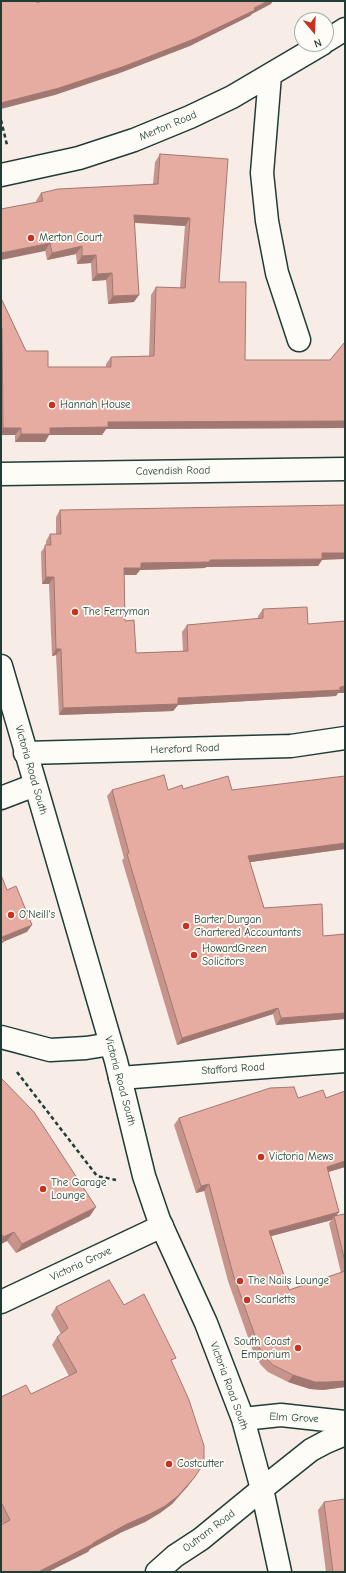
<!DOCTYPE html>
<html>
<head>
<meta charset="utf-8">
<style>
  body { margin:0 }
  #map { position:relative; width:346px; height:1573px; overflow:hidden; background:#f8ece6; font-family:"Comic Neue",sans-serif }
  canvas { display:block }
  .frame { position:absolute; inset:0; border:2px solid #1f3d34; pointer-events:none }
  .north { position:absolute; left:294px; top:12px; width:40px; height:40px; box-sizing:border-box; background:#fdfcf7; border:1px solid #a4b0a9; border-radius:50%; rotate:161deg; font-size:11px; font-weight:700; line-height:16px; text-align:center; color:#1f3d34 }
  .north::after { content:''; display:block; margin:auto; width:14px; height:18px; background:#c8321e; clip-path:polygon(50% 0,100% 100%,50% 72%,0 100%) }
</style>
</head>
<body>
<div id="map">
<canvas width="346" height="1573"></canvas>
<div class="frame"></div>
<div class="north">N</div>
</div>
<script>
const context = document.querySelector('canvas').getContext('2d');
context.lineJoin = 'round';
const shape = rows => new Path2D(rows.map(r => 'M' + r).join(''));
function stroke(path, color, width, dash) { context.strokeStyle = color; context.lineWidth = width; context.lineCap = dash ? 'butt' : 'round'; context.setLineDash(dash || []); context.stroke(path); }
function fill(path, color) { context.fillStyle = color; context.fill(path, 'evenodd'); }
function label(font, color, halo, rows, align = 'center') {
  context.font = font + ' "Comic Neue",sans-serif'; context.lineWidth = 3.5; context.setLineDash([]); context.textBaseline = 'middle'; context.strokeStyle = halo; context.fillStyle = color; for (const [text, x, y, turn = 0] of rows) {
    context.save(); context.translate(x, y); context.rotate((+turn || 0) * Math.PI / 180); context.textAlign = isNaN(turn) ? turn : align; if (halo) context.strokeText(text, 0, 0); context.fillText(text, 0, 0); context.restore();
  }
}
const minor = shape([
  [326,41,345,29],
  [270,75,262,173,267,221,277,273,299,340],
  [1,175,79,158,134,140,190,117,232,97,322,44],
  [1,474,345,469],
  [25,753,291,746,345,738],
  [1,798,35,785],
  [120,1078,345,1061],
  [1,1302,162,1226],
  [157,1572,175,1556,201,1539,262,1489]
]);
const secondary = shape([
  [1,666,116,1061,144,1176,159,1220,206,1323,243,1419,262,1489,280,1572],
  [1,1037,50,1050,86,1048,111,1044],
  [243,1419,281,1415,345,1422],
  [262,1489,311,1450,326,1442,345,1434]
]);
stroke(minor, '#1f3d34', 25);
stroke(secondary, '#1f3d34', 25);
stroke(shape([
  [1,120,7,145],
  [17,1072,97,1176,116,1180]
]), '#1f3d34', 2.5, [4, 3]);
stroke(minor, '#fdfcf7', 22);
stroke(secondary, '#fdfcf7', 22);
fill(shape([
  [160,154,219,282,245,360,345,428,106,429,102,435,49,435,45,442,15,442,15,435,1,435,1,298,26,351,48,367,106,367,106,364,111,357,149,356,151,295,156,287,180,288,185,226,135,223,134,302,108,304,106,280,92,281,91,263,77,264,76,254,47,260,36,201,41,193,153,184,155,162],
  [60,510,322,560,318,566,206,567,205,568,140,570,136,575,124,575,125,621,136,653,183,651,182,632,187,625,258,619,258,616,263,609,308,624,338,693,336,696,178,705,173,711,59,715,56,655,52,656,49,584,42,584,41,552,46,545,46,541,50,534,56,534,56,517],
  [345,776,345,849,250,862,264,908,323,936,345,934,345,1019,276,1025,273,1014,177,1045,122,860,124,858,107,796,112,790,168,790,183,789,232,790],
  [1,1078,90,1216,16,1253,7,1241,1,1244],
  [345,1091,345,1167,328,1172,339,1212,336,1216,345,1214,345,1387,323,1390,310,1389,288,1382,268,1372,261,1365,254,1354,228,1281,204,1191,196,1193,174,1125,179,1118,298,1098,326,1098],
  [332,1220,329,1223,341,1273,289,1290,271,1236],
  [124,1305,172,1362,188,1486,172,1504,160,1513,145,1522,122,1532,90,1549,88,1552,3,1524,1,1521,1,1397,31,1394,69,1376,52,1345,57,1337,61,1334,51,1315,56,1307],
  [324,1502,345,1572,326,1572,318,1510]
]), '#c6948b');
fill(shape([
  [268,1,273,1,271,4,252,14,250,16,190,46,120,73,55,95,1,109,1,103,254,8],
  [134,215,190,218,185,226,129,222],
  [50,243,45,251,1,260,1,253],
  [82,246,76,254,47,260,52,253],
  [96,255,91,263,77,264,82,256],
  [112,273,106,280,92,281,97,274],
  [139,295,134,302,108,304,113,296],
  [345,421,345,428,106,429,102,435,49,435,45,442,15,442,21,434,50,428,108,422],
  [3,428,21,428,15,435,1,435,1,431],
  [322,553,345,553,345,559,322,560,318,566,206,567,205,568,140,570,136,575,119,575,124,568,141,563,210,560],
  [46,577,54,577,49,584,42,584],
  [56,649,61,649,56,655,52,656],
  [345,686,345,693,338,693,336,696,178,705,173,711,59,715,63,708,178,698],
  [345,843,345,849,244,863,248,856],
  [32,925,27,932,3,942,1,945,1,939,2,937],
  [278,1008,273,1014,177,1045,182,1038],
  [345,1013,345,1019,276,1025,281,1018],
  [345,1161,345,1167,322,1174,327,1167],
  [209,1184,204,1191,196,1193,201,1186],
  [96,1207,90,1216,16,1253,22,1244],
  [339,1212,334,1218,334,1216,332,1220,264,1238,269,1231],
  [14,1232,7,1241,1,1244,1,1240,3,1237],
  [293,1375,345,1381,345,1387,323,1390,310,1389,288,1382],
  [194,1478,188,1486,172,1504,160,1513,145,1522,122,1532,90,1549,88,1552,48,1572,38,1572]
]), '#a17871');
const building = shape([
  [1,1,36,1,37,3,42,1,268,1,254,8,255,10,194,39,125,66,59,88,1,103,1,1],
  [160,154,228,159,219,282,246,282,245,360,330,360,344,343,345,343,345,421,108,422,108,427,50,428,50,434,21,434,21,428,3,428,2,328,1,329,1,298,26,351,48,351,48,367,111,367,111,357,154,356,156,287,185,288,190,218,134,215,139,295,113,296,112,273,97,274,96,255,82,256,82,246,52,253,50,243,1,253,1,209,43,201,41,193,58,189,158,184,160,154],
  [345,505,345,553,322,553,322,559,210,560,210,562,141,563,141,568,124,568,125,621,134,620,136,653,188,651,187,625,263,618,263,609,307,607,308,624,345,621,345,686,340,687,340,690,178,698,178,704,63,708,61,649,56,649,54,577,46,577,45,545,51,545,50,534,61,534,60,510,345,505],
  [164,775,168,790,182,785,183,789,228,776,232,790,345,776,345,843,248,856,264,908,322,904,323,936,345,934,345,1013,281,1018,278,1008,182,1038,127,854,129,853,112,790,164,775],
  [1,875,7,890,16,886,32,925,2,937,4,941,1,942,1,875],
  [1,1078,34,1112,96,1207,22,1244,14,1232,3,1237,1,1233,1,1078],
  [294,1087,298,1098,323,1090,326,1098,345,1091,345,1161,327,1167,339,1212,269,1231,289,1290,345,1271,345,1381,328,1382,315,1382,293,1375,273,1365,266,1358,259,1347,233,1274,209,1184,201,1186,179,1118,270,1088,294,1087],
  [345,1214,345,1262,334,1216,345,1214],
  [109,1280,124,1305,144,1294,176,1358,171,1360,189,1400,204,1446,204,1463,194,1478,178,1496,165,1506,150,1514,127,1524,93,1543,93,1544,38,1572,1,1572,1,1525,10,1520,1,1502,1,1397,26,1385,31,1394,77,1372,57,1337,68,1328,56,1307,109,1280],
  [345,1499,345,1572,333,1572,324,1502,345,1499]
]);
fill(building, '#e6aca2');
stroke(building, '#a17871', 1);
for (const [x, y, r, color] of [
  [31,238,4,"#c8321e"],
  [52,405,4,"#c8321e"],
  [75,612,4,"#c8321e"],
  [11,915,4,"#c8321e"],
  [186,926,4,"#c8321e"],
  [194,955,4,"#c8321e"],
  [261,1157,4,"#c8321e"],
  [43,1189,4,"#c8321e"],
  [240,1281,4,"#c8321e"],
  [247,1300,4,"#c8321e"],
  [298,1348,4,"#c8321e"],
  [169,1464,4,"#c8321e"]
]) { const dot = new Path2D(); dot.arc(x, y, r, 0, 2 * Math.PI); context.fillStyle = color; context.fill(dot); stroke(dot, '#fdfcf7', 1.5); }
label('11px', '#1f3d34', '#fdfcf7', [
  ["Merton Road",168,126,-23],
  ["Cavendish Road",173,471,-1],
  ["Hereford Road",185,749,-2],
  ["Victoria Road South",31,770,74],
  ["Stafford Road",233,1069,-4],
  ["Victoria Road South",120,1081,75],
  ["Victoria Grove",81,1264,-25],
  ["Victoria Road South",229,1386,70],
  ["Elm Grove",294,1418,3],
  ["Outram Road",209,1531,-37]
]);
label('11px', '#1f3d34', '#fdfcf7', [
  ["Merton Court",39,238],
  ["Hannah House",60,405],
  ["The Ferryman",83,612],
  ["O'Neill's",19,915],
  ["Barter Durgan",194,920],
  ["Chartered Accountants",194,933],
  ["HowardGreen",202,949],
  ["Solicitors",202,962],
  ["Victoria Mews",269,1157],
  ["The Garage",51,1183],
  ["Lounge",51,1196],
  ["The Nails Lounge",248,1281],
  ["Scarletts",255,1300],
  ["South Coast",290,1342,"right"],
  ["Emporium",290,1355,"right"],
  ["Costcutter",177,1464]
], 'left');
</script>
</body>
</html>
